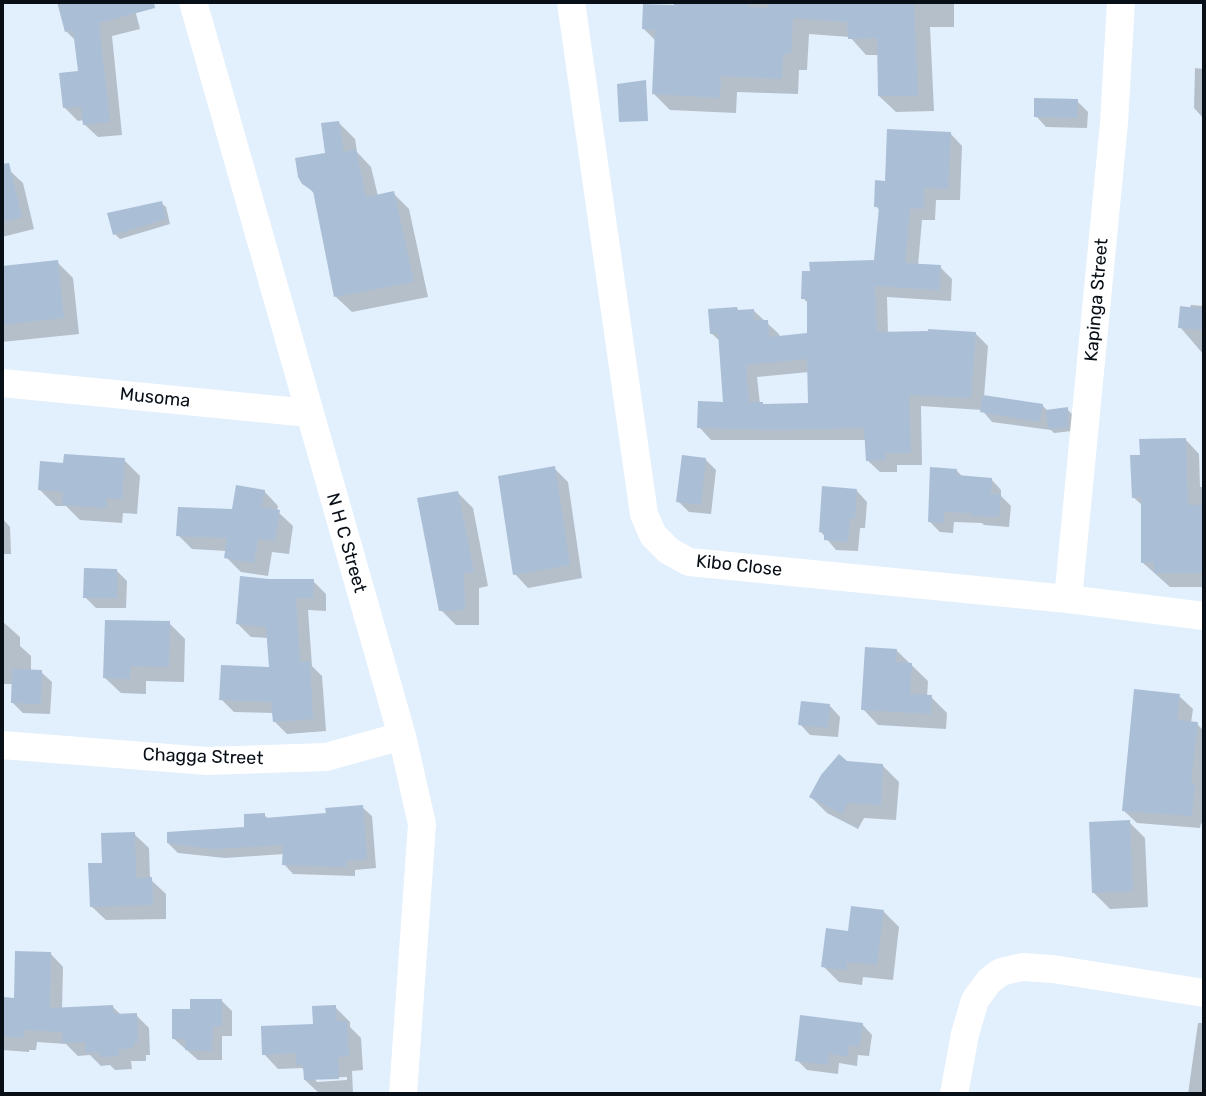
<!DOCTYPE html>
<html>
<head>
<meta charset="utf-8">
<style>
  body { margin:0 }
  #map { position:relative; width:1206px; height:1096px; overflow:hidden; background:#e2effd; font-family:Rubik,sans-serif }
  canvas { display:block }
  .frame { position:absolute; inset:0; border:4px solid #080f17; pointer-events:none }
</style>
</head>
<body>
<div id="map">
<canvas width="1206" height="1096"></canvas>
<div class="frame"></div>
</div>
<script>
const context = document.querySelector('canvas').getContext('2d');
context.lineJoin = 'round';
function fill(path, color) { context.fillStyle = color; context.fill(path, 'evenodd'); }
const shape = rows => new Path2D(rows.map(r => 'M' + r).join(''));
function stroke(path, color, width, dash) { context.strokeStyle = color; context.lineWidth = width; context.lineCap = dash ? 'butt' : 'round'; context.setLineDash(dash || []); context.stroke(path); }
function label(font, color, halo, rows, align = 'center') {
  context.font = font + ' Rubik,sans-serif'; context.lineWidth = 7; context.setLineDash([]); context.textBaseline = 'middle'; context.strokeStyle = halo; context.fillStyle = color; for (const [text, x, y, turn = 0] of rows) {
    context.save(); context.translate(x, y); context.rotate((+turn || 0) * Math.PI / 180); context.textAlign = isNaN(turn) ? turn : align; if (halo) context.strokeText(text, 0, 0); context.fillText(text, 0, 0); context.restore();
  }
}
fill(shape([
  [58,2,133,2,140,29,112,36,122,135,98,137,84,124,84,120,78,121,64,107,80,73,76,41,66,31],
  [676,2,954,2,954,27,930,27,934,111,896,112,879,96,879,55,866,55,850,37,809,34,807,70,799,70,798,94,737,92,736,113,670,110,654,94,656,41,643,28,675,7],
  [1195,68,1204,69,1204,119,1194,108],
  [1077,101,1088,112,1087,128,1046,127,1036,116],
  [339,123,355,139,357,152,371,167,378,196,393,193,409,209,428,297,352,312,336,297,316,195,303,183,327,155],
  [950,133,962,146,960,200,936,200,935,220,922,220,918,266,940,267,952,279,951,301,887,297,888,334,975,333,988,346,984,397,1042,405,1048,411,1067,409,1072,414,1072,431,1054,433,1051,430,992,422,982,410,921,406,922,465,897,465,897,472,880,472,867,460,866,440,711,440,699,427,725,403,720,341,711,333,737,309,739,311,753,310,779,334,780,338,809,335,809,304,803,298,876,262,880,211,876,206,887,182],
  [809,372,809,405,760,404,757,377],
  [9,170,23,183,34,229,2,237,2,172],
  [161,203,166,207,170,224,120,239,115,234],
  [57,262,73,278,79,334,2,342,2,268],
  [1191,305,1204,306,1204,355,1180,327],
  [1185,439,1199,454,1200,487,1204,487,1204,587,1170,587,1142,562,1143,506,1133,497,1142,457],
  [705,459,716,470,711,514,689,512,678,501],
  [124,460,140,476,137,514,123,513,122,523,80,520,66,506,56,506,40,490,64,465],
  [554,468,568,482,582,578,528,588,515,574],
  [957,471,963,477,991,479,1001,490,1001,496,1011,506,1009,527,984,525,982,523,954,522,953,533,940,532,930,522],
  [264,491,278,506,277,511,293,526,289,554,272,552,268,576,241,572,226,557,227,551,192,549,178,535,233,511],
  [857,491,867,502,865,528,860,528,858,551,836,550,821,532],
  [458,493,473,508,488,586,479,588,479,625,456,625,441,610],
  [2,518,10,527,11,554,2,554],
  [117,571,127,581,126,608,96,608,85,597],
  [313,581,326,594,326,611,308,610,312,666,322,676,326,731,287,734,274,721,274,713,234,712,221,699,271,668,269,638,251,637,238,624],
  [2,621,20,637,20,646,31,656,31,671,41,672,52,682,50,714,23,713,13,703,13,684,2,684],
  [169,623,185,639,184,682,146,681,146,694,121,693,105,678],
  [897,651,928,681,927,697,931,697,947,713,946,729,878,725,863,709],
  [1179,696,1193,709,1191,723,1197,724,1204,731,1204,826,1201,823,1200,828,1137,823,1123,810],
  [830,706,840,717,838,737,810,735,800,724],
  [846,763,883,766,899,782,896,820,864,818,858,829,827,813,811,797],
  [362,807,372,816,376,868,355,870,355,876,293,874,284,864,284,854,225,858,178,853,168,843,246,829,264,815,269,819,328,815],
  [1129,822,1145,838,1148,907,1110,909,1094,893],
  [134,834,149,848,150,879,166,894,166,919,106,920,91,906,104,864],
  [883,911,899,927,893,980,863,977,862,985,839,982,823,966,850,933],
  [50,953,63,967,62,1009,112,1006,122,1016,136,1015,149,1028,150,1055,146,1055,146,1061,131,1061,132,1069,115,1070,110,1065,101,1066,90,1055,78,1056,66,1044,37,1042,36,1050,29,1050,29,1052,2,1050,2,1002,16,1000],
  [221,1000,232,1011,232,1036,222,1036,222,1060,198,1060,173,1038,192,1010],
  [335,1007,350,1022,350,1027,361,1038,363,1070,352,1071,353,1093,320,1094,305,1080,305,1071,302,1068,278,1069,264,1054,314,1026],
  [347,1077,347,1080,317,1082,314,1078],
  [1198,1023,1204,1023,1204,1094,1188,1094],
  [862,1024,872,1035,869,1056,858,1055,857,1066,839,1063,838,1074,807,1070,797,1060]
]), '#0003');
fill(shape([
  [57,2,154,2,155,8,99,23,110,122,83,125,81,107,63,108,59,73,78,71,73,30,65,32],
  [674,2,749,2,749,7,768,8,768,2,914,2,918,96,878,96,877,38,848,39,847,22,793,18,791,54,783,54,782,79,721,76,720,98,652,94,655,30,642,29,643,4,674,5],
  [646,80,648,121,619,122,617,84],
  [1034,98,1078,99,1077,118,1034,117],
  [339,121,344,152,356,149,366,197,394,191,414,282,334,297,313,191,302,184,298,177,295,158,325,153,321,123],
  [887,129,951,132,948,189,924,188,924,209,910,208,905,263,941,265,939,290,875,286,877,332,928,331,928,329,976,332,971,398,909,395,911,453,885,453,886,460,866,461,864,428,774,430,697,428,698,401,723,402,718,333,710,334,708,309,737,307,738,310,754,309,754,320,768,320,769,337,807,333,807,299,801,299,802,271,810,271,809,262,874,260,879,207,874,207,875,180,885,181],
  [807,359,808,403,763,404,763,402,749,402,746,365],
  [9,163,22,217,2,222,2,164],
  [162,201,166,219,113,235,107,213],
  [58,260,64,318,2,325,2,266],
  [1180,306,1204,309,1204,330,1178,328],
  [983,395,1043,404,1040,422,980,412],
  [1068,407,1068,427,1048,429,1046,410],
  [1186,438,1188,505,1204,505,1204,573,1154,573,1154,562,1141,563,1141,497,1132,498,1130,455,1140,455,1139,439],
  [64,454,125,458,122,499,107,498,107,508,62,505,63,492,38,490,40,461,63,463],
  [682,455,706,458,701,505,676,502],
  [555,466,570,565,513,575,498,476],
  [930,467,957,469,957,475,992,478,991,494,1001,494,999,517,972,516,972,513,944,512,943,523,928,522],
  [236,485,265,490,262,507,280,510,275,541,258,539,254,563,224,558,227,538,176,536,178,507,232,509],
  [822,486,857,489,855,519,850,518,848,542,824,540,824,533,819,532],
  [458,491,474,572,464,573,465,610,439,611,417,498],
  [84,568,117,569,117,598,83,598],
  [240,576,269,579,314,579,313,598,296,598,300,662,310,661,313,719,273,722,271,702,219,700,221,665,269,667,266,627,236,624],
  [105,620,170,621,169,667,131,666,130,679,103,678],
  [865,647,897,649,896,662,912,663,910,694,932,695,931,714,861,710],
  [12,669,42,670,41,704,11,703],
  [1134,689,1180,694,1177,720,1198,722,1191,783,1195,783,1192,816,1122,811],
  [801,701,830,704,828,728,798,725],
  [839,754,847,761,883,764,881,805,848,803,842,814,809,797,821,775],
  [363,805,367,859,346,861,346,867,282,865,283,845,214,849,167,843,167,832,244,827,244,814,265,813,265,818,326,813,325,808],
  [1130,820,1133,891,1092,893,1089,822],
  [135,832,136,878,152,877,153,905,90,907,88,863,102,863,101,833],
  [851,906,884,910,877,965,847,962,846,970,821,967,826,928,848,931],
  [15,951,51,952,50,1008,113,1005,114,1014,137,1013,138,1042,133,1043,134,1048,119,1049,119,1056,100,1057,99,1052,86,1053,85,1042,63,1043,62,1032,24,1030,23,1038,2,1036,4,997,14,998],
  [190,999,222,999,222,1026,213,1026,212,1051,185,1050,186,1039,172,1039,172,1009,190,1009],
  [336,1005,337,1021,347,1021,349,1056,338,1057,339,1079,304,1080,303,1065,296,1065,296,1053,262,1055,261,1026,313,1024,312,1006],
  [800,1015,863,1023,859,1047,849,1045,848,1056,829,1054,828,1065,795,1061]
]), '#aabed6');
stroke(shape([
  [193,2,402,736,422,824,403,1094],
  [571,2,644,514,653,535,669,551,689,562,1068,599,1204,616],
  [2,383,309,413],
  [1068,599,1114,123,1121,2],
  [2,745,207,761,326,757,402,736],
  [954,1094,965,1034,975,1000,989,981,1001,972,1022,967,1053,969,1204,993]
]), '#fff', 28);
label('18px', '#080f17', '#fff', [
  ["Kapinga Street",1097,300,-85],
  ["Musoma",155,398,6],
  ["N H C Street",346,543,74],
  ["Kibo Close",739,566,6],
  ["Chagga Street",203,757,2]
]);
</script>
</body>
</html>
